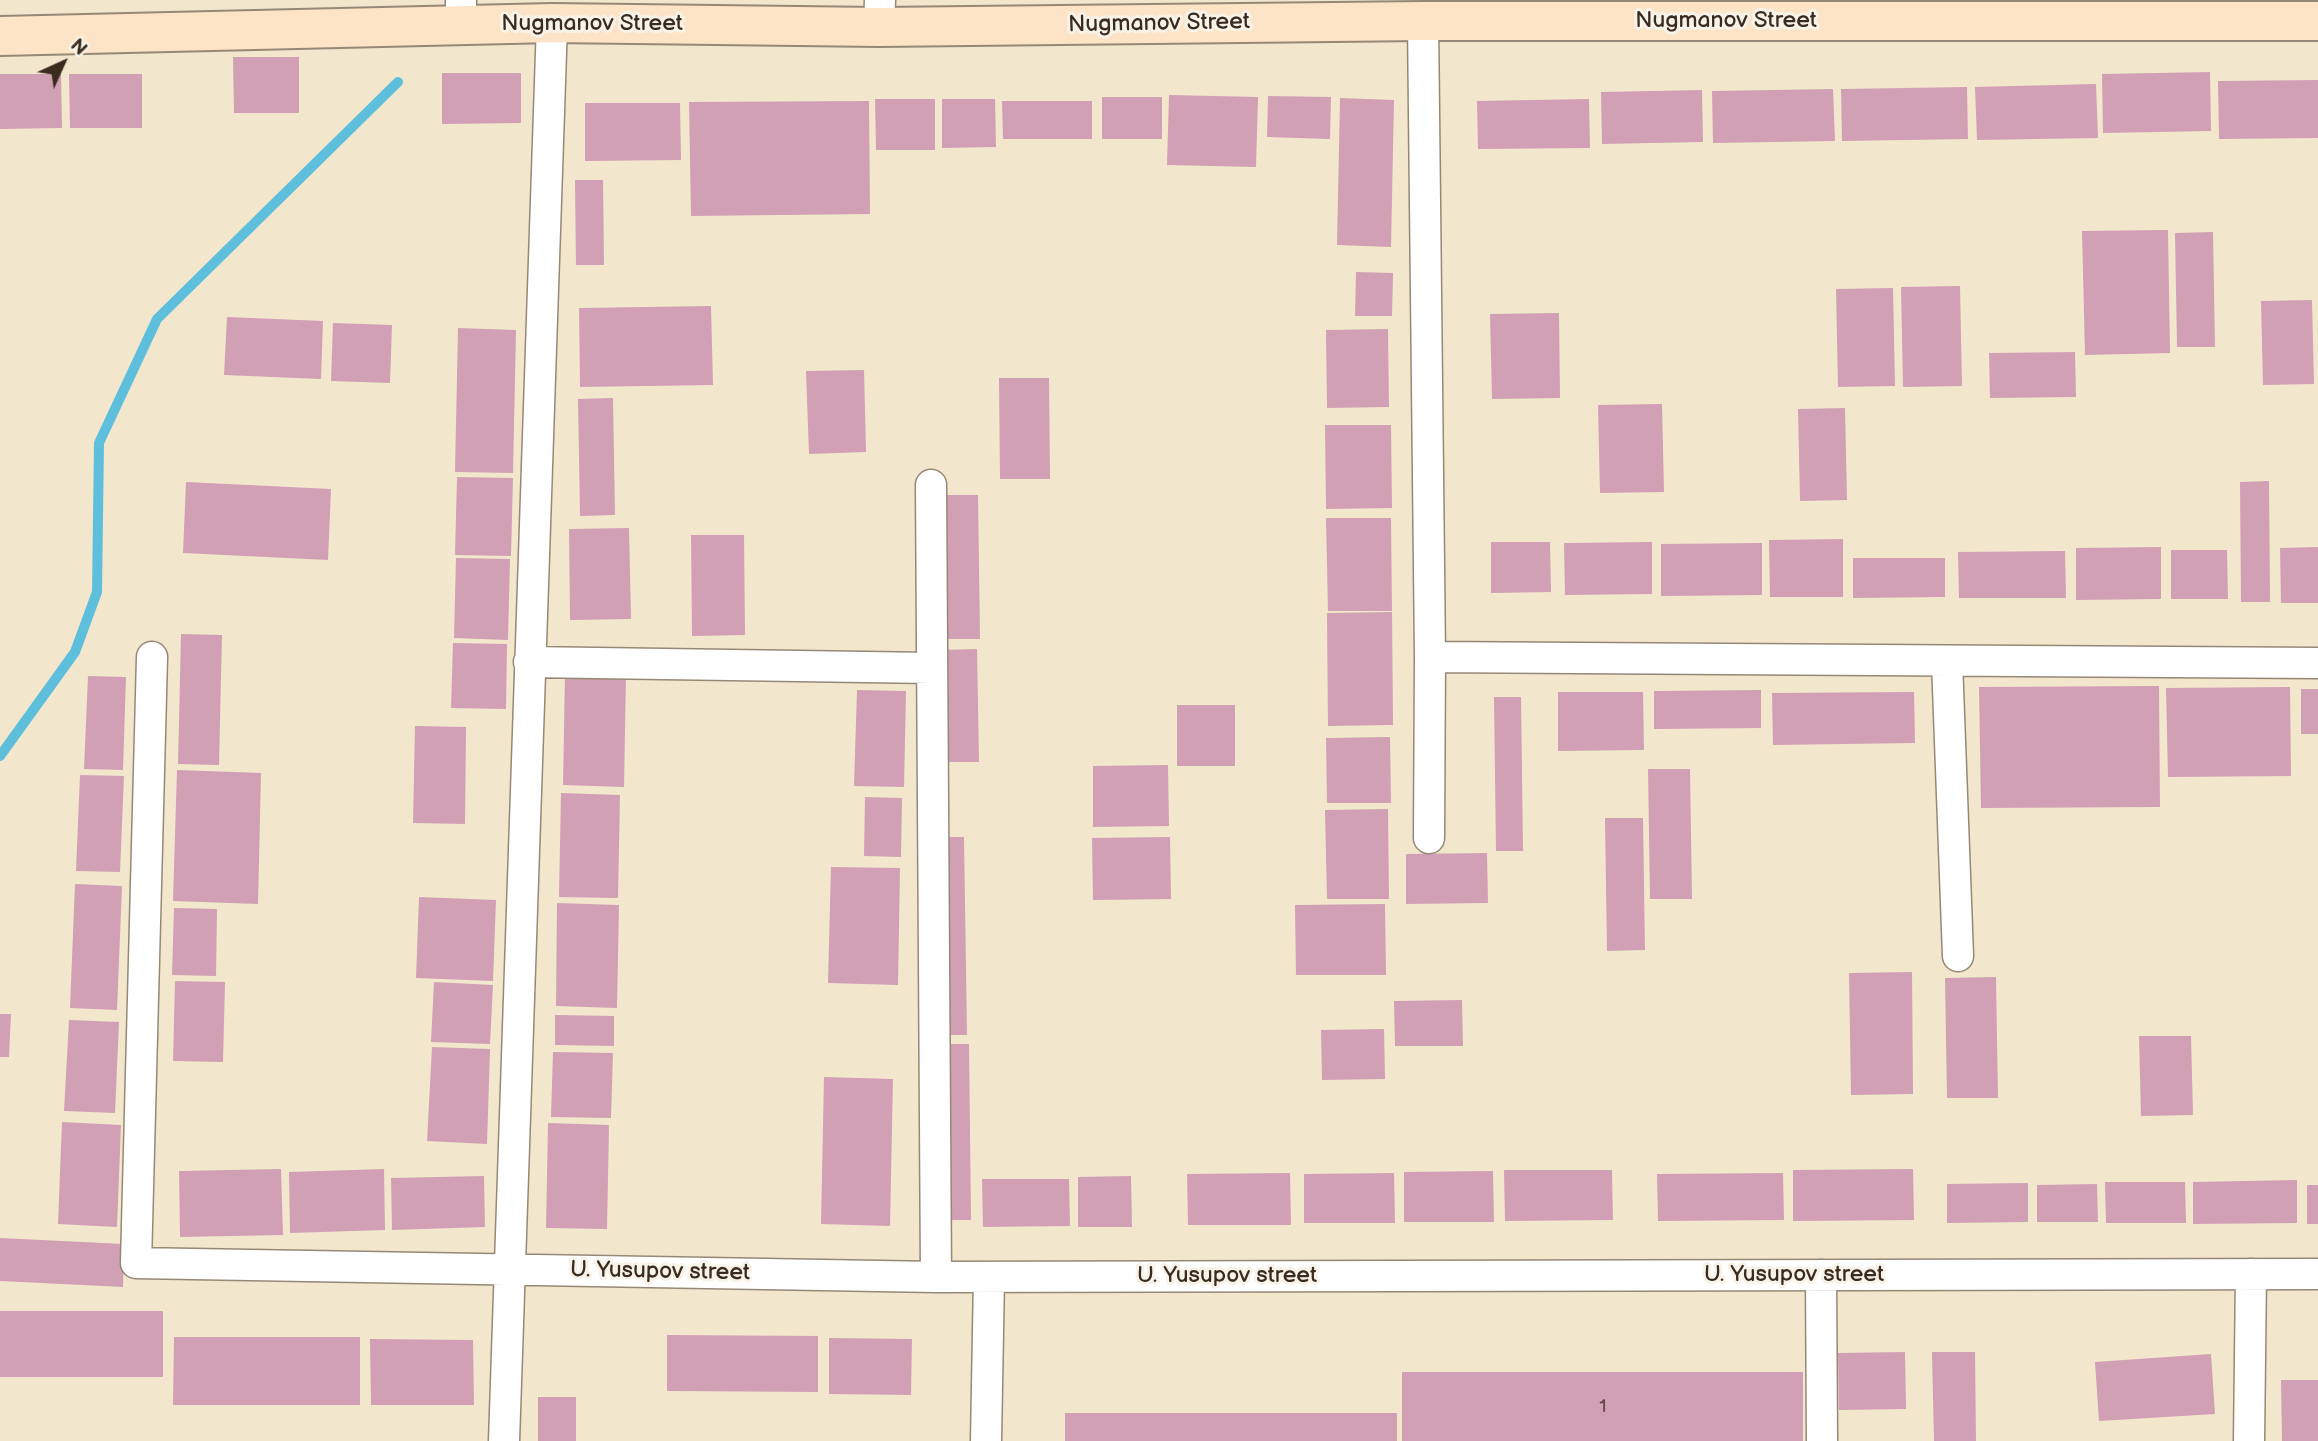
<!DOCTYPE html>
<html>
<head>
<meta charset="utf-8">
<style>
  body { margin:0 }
  #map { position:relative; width:2318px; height:1441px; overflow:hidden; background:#f2e6cd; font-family:"Balsamiq Sans",sans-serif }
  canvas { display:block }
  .north { position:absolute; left:28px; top:28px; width:70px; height:70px; -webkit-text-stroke:5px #f7f3e8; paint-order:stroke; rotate:45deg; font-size:19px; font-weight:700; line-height:28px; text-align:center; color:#3b2a1e }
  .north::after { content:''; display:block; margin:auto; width:24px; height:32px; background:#3b2a1e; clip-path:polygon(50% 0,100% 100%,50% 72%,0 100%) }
</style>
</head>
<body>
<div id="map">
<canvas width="2318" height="1441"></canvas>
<div class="north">N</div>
</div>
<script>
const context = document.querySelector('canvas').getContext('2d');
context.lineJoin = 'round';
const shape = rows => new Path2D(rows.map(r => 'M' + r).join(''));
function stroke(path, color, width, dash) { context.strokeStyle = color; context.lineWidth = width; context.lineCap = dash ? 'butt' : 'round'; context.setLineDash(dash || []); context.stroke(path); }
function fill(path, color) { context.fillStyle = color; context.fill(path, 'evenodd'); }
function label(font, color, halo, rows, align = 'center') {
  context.font = font + ' "Balsamiq Sans",sans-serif'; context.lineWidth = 6; context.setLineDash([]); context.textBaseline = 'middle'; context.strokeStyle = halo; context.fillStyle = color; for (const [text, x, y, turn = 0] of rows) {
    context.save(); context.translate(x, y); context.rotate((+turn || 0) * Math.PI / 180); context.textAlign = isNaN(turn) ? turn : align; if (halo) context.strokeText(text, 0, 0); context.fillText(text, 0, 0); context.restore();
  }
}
stroke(shape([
  [0,756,75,652,97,592,99,443,157,319,398,82]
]), '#5ebfdc', 10);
fill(shape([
  [233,57,299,57,299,113,234,113],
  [2210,72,2211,131,2103,133,2102,74],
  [442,73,521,73,521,123,442,124],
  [0,74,61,74,62,128,0,129],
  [69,74,142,74,142,128,70,128],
  [2318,80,2318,138,2219,139,2218,81],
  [2096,84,2098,138,1977,140,1975,87],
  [1967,87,1968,139,1842,141,1841,89],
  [1833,89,1835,141,1713,143,1712,91],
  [1702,90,1703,142,1602,144,1601,92],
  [1169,95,1258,97,1256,167,1167,165],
  [1268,96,1331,97,1330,139,1267,137],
  [1102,97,1162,97,1162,139,1102,139],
  [1340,98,1394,100,1391,247,1337,245],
  [875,99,935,99,935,150,876,150],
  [942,99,995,99,996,147,942,148],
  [1589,99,1590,148,1478,149,1477,101],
  [869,101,870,214,691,216,689,102],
  [1002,101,1092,101,1092,139,1003,139],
  [585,103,680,103,681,160,585,161],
  [575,180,603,180,604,265,576,265],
  [2168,230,2170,353,2085,355,2082,231],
  [2213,232,2215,347,2177,347,2175,233],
  [1356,272,1393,273,1392,316,1355,316],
  [1960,286,1962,386,1903,387,1901,287],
  [1893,288,1895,386,1838,387,1836,289],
  [2312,300,2314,384,2263,385,2261,301],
  [711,306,713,385,580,387,579,308],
  [1559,313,1560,398,1492,399,1490,314],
  [227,317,323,321,321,379,224,375],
  [333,323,392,325,390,383,331,381],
  [458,328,516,330,513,473,455,472],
  [1388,329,1389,407,1327,408,1326,330],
  [2075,352,2076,397,1990,398,1989,353],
  [864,370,866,452,809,454,806,371],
  [999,378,1049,378,1050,479,1000,479],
  [613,398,615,515,580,516,578,399],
  [1662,404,1664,492,1600,493,1598,405],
  [1845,408,1847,500,1800,501,1798,409],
  [1325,425,1391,425,1392,508,1326,509],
  [457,477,513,478,511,556,455,555],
  [2269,481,2270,602,2241,602,2240,482],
  [186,482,331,489,328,560,183,553],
  [938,495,978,495,980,639,940,639],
  [1326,518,1391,518,1392,611,1328,611],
  [629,528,631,619,570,620,569,529],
  [691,535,744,535,745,635,692,636],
  [1843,539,1843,597,1770,597,1769,540],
  [1491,542,1550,542,1551,592,1491,593],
  [1652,542,1652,594,1565,595,1564,543],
  [1762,543,1762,595,1661,596,1661,544],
  [2161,547,2161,599,2076,600,2076,548],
  [2318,547,2318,603,2281,603,2280,548],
  [2171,550,2227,550,2228,599,2171,599],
  [2065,551,2066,598,1959,598,1958,552],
  [456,558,510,559,508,640,454,638],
  [1853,558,1945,558,1945,597,1853,598],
  [1392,612,1393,725,1328,726,1327,613],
  [181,634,222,635,219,765,178,764],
  [453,643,507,644,506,709,451,708],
  [977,649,979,762,942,762,941,650],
  [565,673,626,674,624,787,563,785],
  [88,676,126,677,123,770,84,769],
  [2159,686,2160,807,1981,808,1979,687],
  [2290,687,2291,776,2168,777,2166,688],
  [2301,689,2318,689,2318,734,2301,734],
  [857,690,906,691,904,787,854,786],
  [1761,690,1761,728,1654,729,1654,691],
  [1558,692,1643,692,1644,750,1558,751],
  [1914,692,1915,743,1773,745,1772,693],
  [1494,697,1521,697,1523,851,1496,851],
  [1177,705,1235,705,1235,766,1177,766],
  [415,726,466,727,465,824,413,823],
  [1390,737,1391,803,1327,803,1326,738],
  [1168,765,1169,826,1093,827,1093,766],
  [1648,769,1690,769,1692,899,1650,899],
  [177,770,261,773,258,904,173,901],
  [80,775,124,776,120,872,76,871],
  [561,793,620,795,618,898,559,897],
  [865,797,902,798,901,857,864,856],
  [1388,809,1389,899,1327,899,1325,810],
  [1605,818,1643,818,1645,950,1607,951],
  [940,837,964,837,967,1035,942,1035],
  [1170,837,1171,899,1093,900,1092,838],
  [1487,853,1488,903,1406,904,1406,854],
  [831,867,900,868,898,985,828,983],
  [75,884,122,886,117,1010,70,1008],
  [419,897,496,900,493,981,416,978],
  [557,903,619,905,617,1008,556,1006],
  [1385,904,1386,975,1296,975,1295,905],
  [174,908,217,909,216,976,172,975],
  [1912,972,1913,1094,1851,1095,1849,973],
  [1996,977,1998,1098,1947,1098,1945,978],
  [175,981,225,982,223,1062,173,1061],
  [434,982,493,985,490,1044,431,1042],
  [1462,1000,1463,1046,1395,1046,1394,1001],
  [0,1014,11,1014,9,1057,0,1057],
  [555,1015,614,1016,614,1046,555,1045],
  [69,1020,119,1022,115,1113,64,1111],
  [1384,1029,1385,1079,1322,1080,1321,1030],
  [2139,1036,2191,1036,2193,1115,2141,1116],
  [941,1044,969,1044,971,1220,943,1220],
  [432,1047,490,1049,487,1144,427,1141],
  [553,1052,613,1053,611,1118,551,1117],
  [824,1077,893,1079,890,1226,821,1224],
  [62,1122,121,1125,117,1227,58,1224],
  [548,1123,609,1125,607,1229,546,1228],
  [281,1169,283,1235,180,1237,179,1171],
  [384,1169,385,1230,290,1233,289,1172],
  [1913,1169,1914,1220,1793,1221,1793,1170],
  [1504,1170,1612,1170,1613,1220,1505,1221],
  [1493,1171,1494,1222,1404,1222,1404,1172],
  [1290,1173,1291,1225,1188,1225,1187,1174],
  [1394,1173,1395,1223,1304,1223,1304,1174],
  [1783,1173,1784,1220,1658,1221,1657,1174],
  [484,1176,485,1227,392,1230,391,1178],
  [1131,1176,1132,1227,1078,1227,1078,1177],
  [982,1179,1069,1179,1070,1226,983,1227],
  [2297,1180,2297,1223,2193,1224,2193,1182],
  [2105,1182,2185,1182,2186,1223,2106,1223],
  [2028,1183,2028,1222,1947,1223,1947,1184],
  [2097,1184,2098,1222,2037,1222,2037,1185],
  [2307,1185,2318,1185,2318,1224,2307,1224],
  [0,1238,124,1244,123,1287,0,1281],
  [0,1311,163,1311,163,1377,0,1377],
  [667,1335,818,1336,818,1392,667,1391],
  [174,1337,360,1337,360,1405,173,1405],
  [829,1338,912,1339,911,1395,829,1394],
  [370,1339,473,1340,474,1405,371,1405],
  [1905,1352,1906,1409,1839,1410,1838,1353],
  [1932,1352,1975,1352,1976,1441,1934,1441],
  [2211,1354,2215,1414,2099,1421,2095,1362],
  [1402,1372,1803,1372,1803,1441,1402,1441],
  [2281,1380,2318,1380,2318,1441,2282,1441],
  [538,1397,576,1397,576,1441,538,1441],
  [1065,1413,1397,1413,1397,1441,1065,1441]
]), '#d1a0b5');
const minor = shape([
  [1423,21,1430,657,1429,838],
  [461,25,461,0],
  [879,27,880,0],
  [931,485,936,1277],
  [152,657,136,1263,936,1277,2318,1274],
  [1430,657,2318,663],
  [1947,661,1958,956],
  [529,662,932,668],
  [1821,1275,1822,1441],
  [504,1441,552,23],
  [986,1441,989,1277],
  [2249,1441,2251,1274]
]);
const secondary = shape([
  [0,36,552,23,879,27,1423,21,2318,21]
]);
stroke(minor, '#968876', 33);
stroke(secondary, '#968876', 42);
stroke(minor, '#fff', 30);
stroke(secondary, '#fee4c6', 38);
label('19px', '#604844', null, [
  ["1",1603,1407]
]);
label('23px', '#3b2a1e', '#f7f3e8', [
  ["Nugmanov Street",1726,21],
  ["Nugmanov Street",592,24],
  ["Nugmanov Street",1159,24,-1],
  ["U. Yusupov street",660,1272,1],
  ["U. Yusupov street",1794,1275],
  ["U. Yusupov street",1227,1276]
]);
</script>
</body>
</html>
